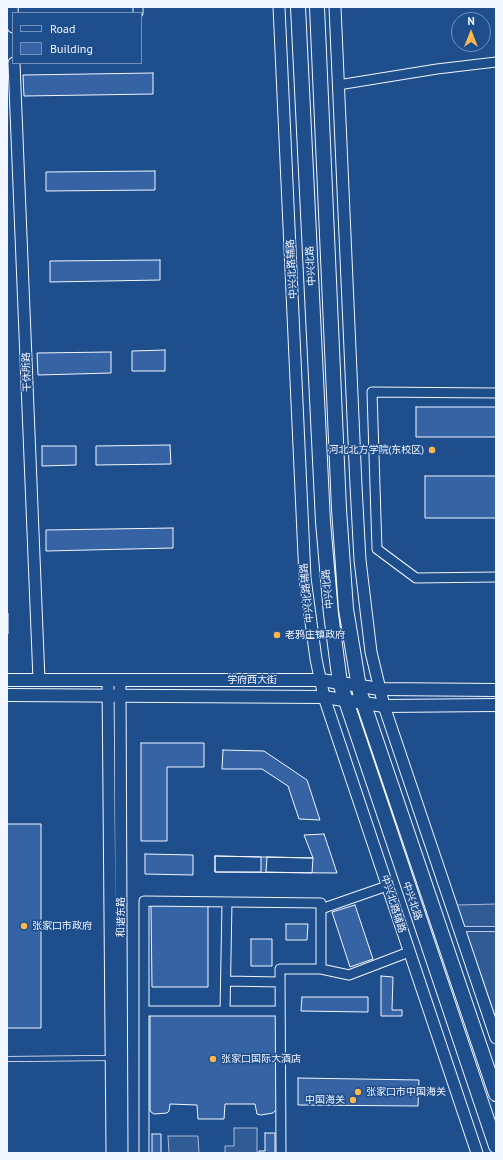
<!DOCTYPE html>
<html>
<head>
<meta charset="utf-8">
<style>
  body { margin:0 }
  #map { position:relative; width:503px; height:1160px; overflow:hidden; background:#1f4e8c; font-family:"PT Sans",sans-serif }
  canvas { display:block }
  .frame { position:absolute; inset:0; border:8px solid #f2f6ff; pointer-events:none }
  .legend { position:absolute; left:12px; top:12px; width:130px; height:52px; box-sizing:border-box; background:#1f4e8c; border:1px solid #7391ba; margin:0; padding:5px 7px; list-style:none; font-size:12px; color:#f2f6ff }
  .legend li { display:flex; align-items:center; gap:8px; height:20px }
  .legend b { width:20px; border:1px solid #7391ba }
  .north { position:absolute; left:451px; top:12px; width:40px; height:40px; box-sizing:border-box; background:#1f4e8c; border:1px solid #7391ba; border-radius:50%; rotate:0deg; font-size:11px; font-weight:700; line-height:16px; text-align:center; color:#f2f6ff }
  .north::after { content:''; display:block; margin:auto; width:14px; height:18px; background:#ffb74d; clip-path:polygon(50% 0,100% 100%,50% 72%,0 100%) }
</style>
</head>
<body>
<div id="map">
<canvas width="503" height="1160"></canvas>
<div class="frame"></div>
<ul class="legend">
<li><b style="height:5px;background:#1f4e8c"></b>Road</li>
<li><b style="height:11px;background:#3563a3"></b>Building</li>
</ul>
<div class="north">N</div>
</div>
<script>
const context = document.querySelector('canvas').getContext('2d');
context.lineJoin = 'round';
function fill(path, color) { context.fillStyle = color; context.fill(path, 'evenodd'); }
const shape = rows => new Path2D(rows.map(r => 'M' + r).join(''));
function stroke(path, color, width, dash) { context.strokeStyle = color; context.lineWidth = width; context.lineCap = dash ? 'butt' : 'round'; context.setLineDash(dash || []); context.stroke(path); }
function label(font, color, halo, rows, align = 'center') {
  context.font = font + ' "PT Sans","Noto Sans SC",sans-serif'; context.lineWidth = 3; context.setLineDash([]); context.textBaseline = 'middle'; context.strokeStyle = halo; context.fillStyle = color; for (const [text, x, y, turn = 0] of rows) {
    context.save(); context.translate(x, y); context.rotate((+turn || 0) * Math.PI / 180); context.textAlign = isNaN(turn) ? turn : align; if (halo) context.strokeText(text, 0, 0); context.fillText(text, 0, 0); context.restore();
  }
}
const parking = shape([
  [496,904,496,1019,457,905,496,904],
  [234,1128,257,1128,257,1153,225,1153,225,1146,234,1146,234,1128],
  [168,1136,198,1136,199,1153,169,1153,168,1136]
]);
fill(parking, '#305b95');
stroke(parking, '#a8bbd7', 1);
const building = shape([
  [153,73,153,94,24,96,23,75,153,73],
  [155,171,155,190,46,191,46,172,155,171],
  [160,260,160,280,50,282,50,261,160,260],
  [165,350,165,371,132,371,132,351,165,350],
  [111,352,111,373,38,375,37,353,111,352],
  [416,407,496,407,496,437,416,437,416,407],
  [170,445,171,464,96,465,96,446,170,445],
  [42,446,76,446,76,465,42,466,42,446],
  [425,476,496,476,496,518,425,518,425,476],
  [173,528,173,548,46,551,46,530,173,528],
  [7,613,8,613,8,634,7,634,7,613],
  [141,743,204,743,204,767,167,767,167,841,141,841,141,743],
  [223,750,264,751,307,780,320,820,299,819,288,786,262,769,222,769,223,750],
  [7,824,41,824,41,1028,7,1028,7,824],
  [324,834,337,873,215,872,215,856,313,858,304,835,324,834],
  [145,854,193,855,193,875,145,874,145,854],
  [215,856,261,857,261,872,215,872,215,856],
  [267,857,313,858,312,873,266,872,267,857],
  [151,904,208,904,208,987,152,987,151,904],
  [355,905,373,959,350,967,332,912,355,905],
  [286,924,308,924,307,940,286,940,286,924],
  [251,939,272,939,272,966,251,966,251,939],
  [381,976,393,977,392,1010,402,1010,402,1016,381,1016,381,976],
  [302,997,368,997,368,1012,301,1011,302,997],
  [150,1014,276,1015,277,1109,273,1113,261,1115,257,1114,255,1104,225,1104,224,1119,198,1119,197,1105,170,1104,169,1111,167,1113,154,1114,151,1112,150,1110,150,1014],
  [298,1078,419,1080,418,1106,298,1105,298,1078],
  [265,1133,275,1133,275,1153,259,1153,259,1151,265,1151,265,1133],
  [152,1134,161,1134,161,1153,167,1153,152,1153,152,1134]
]);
fill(building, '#3563a3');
stroke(building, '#f2f6ff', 1);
const service = shape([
  [460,929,496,929],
  [7,1059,110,1058]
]);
const minor = shape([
  [138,7,138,13],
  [338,85,437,69,496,62],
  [496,393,372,392,377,549,416,578,496,577],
  [321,909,387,886],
  [226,981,280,982],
  [144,1011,280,1011],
  [225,1011,227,902],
  [144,1153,144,901,321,903,321,969],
  [281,1153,280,969,321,969,349,975,409,952]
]);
const tertiary = shape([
  [12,7,13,27],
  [279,7,305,578,316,659,324,697,477,1153],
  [335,7,356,486,360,560,371,652,384,706,496,1038],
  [14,63,39,680],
  [108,680,112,1153],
  [120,680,122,1153]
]);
const secondary = shape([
  [7,680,321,680,380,689,496,690],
  [7,695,324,697,384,706,496,705]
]);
const primary = shape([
  [298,7,323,522,331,614,340,683,496,1146],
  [317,7,339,509,346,609,360,693,496,1094]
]);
stroke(service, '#f2f6ff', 6);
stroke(minor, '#f2f6ff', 11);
stroke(tertiary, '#f2f6ff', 13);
stroke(secondary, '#f2f6ff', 14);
stroke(primary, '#f2f6ff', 16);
stroke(service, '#1f4e8c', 4.5);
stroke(minor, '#1f4e8c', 9);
stroke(tertiary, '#1f4e8c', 11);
stroke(secondary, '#1f4e8c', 12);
stroke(primary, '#1f4e8c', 14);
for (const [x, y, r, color] of [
  [432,450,4,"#ffb74d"],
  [277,635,4,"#ffb74d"],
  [24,926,4,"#ffb74d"],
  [213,1059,4,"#ffb74d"],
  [358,1092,4,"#ffb74d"],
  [353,1100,4,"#ffb74d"]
]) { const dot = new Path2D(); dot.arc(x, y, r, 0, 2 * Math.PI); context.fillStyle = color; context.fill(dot); stroke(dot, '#1f4e8c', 1.5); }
label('10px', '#f2f6ff', '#1f4e8c', [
  ["中兴北路",311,266,-93],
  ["中兴北路辅路",292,269,-93],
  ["干休所路",27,372,-92],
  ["中兴北路",328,589,-96],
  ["中兴北路辅路",307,593,-96],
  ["学府西大街",252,680],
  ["中兴北路",412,901,71],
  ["中兴北路辅路",393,904,72],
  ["和谐东路",121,917,-90]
]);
label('10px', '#f2f6ff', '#1f4e8c', [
  ["河北北方学院(东校区)",424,450,"right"],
  ["老鸦庄镇政府",285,635],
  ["张家口市政府",32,926],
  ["张家口国际大酒店",221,1059],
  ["张家口市中国海关",366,1092],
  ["中国海关",345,1100,"right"]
], 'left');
</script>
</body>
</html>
